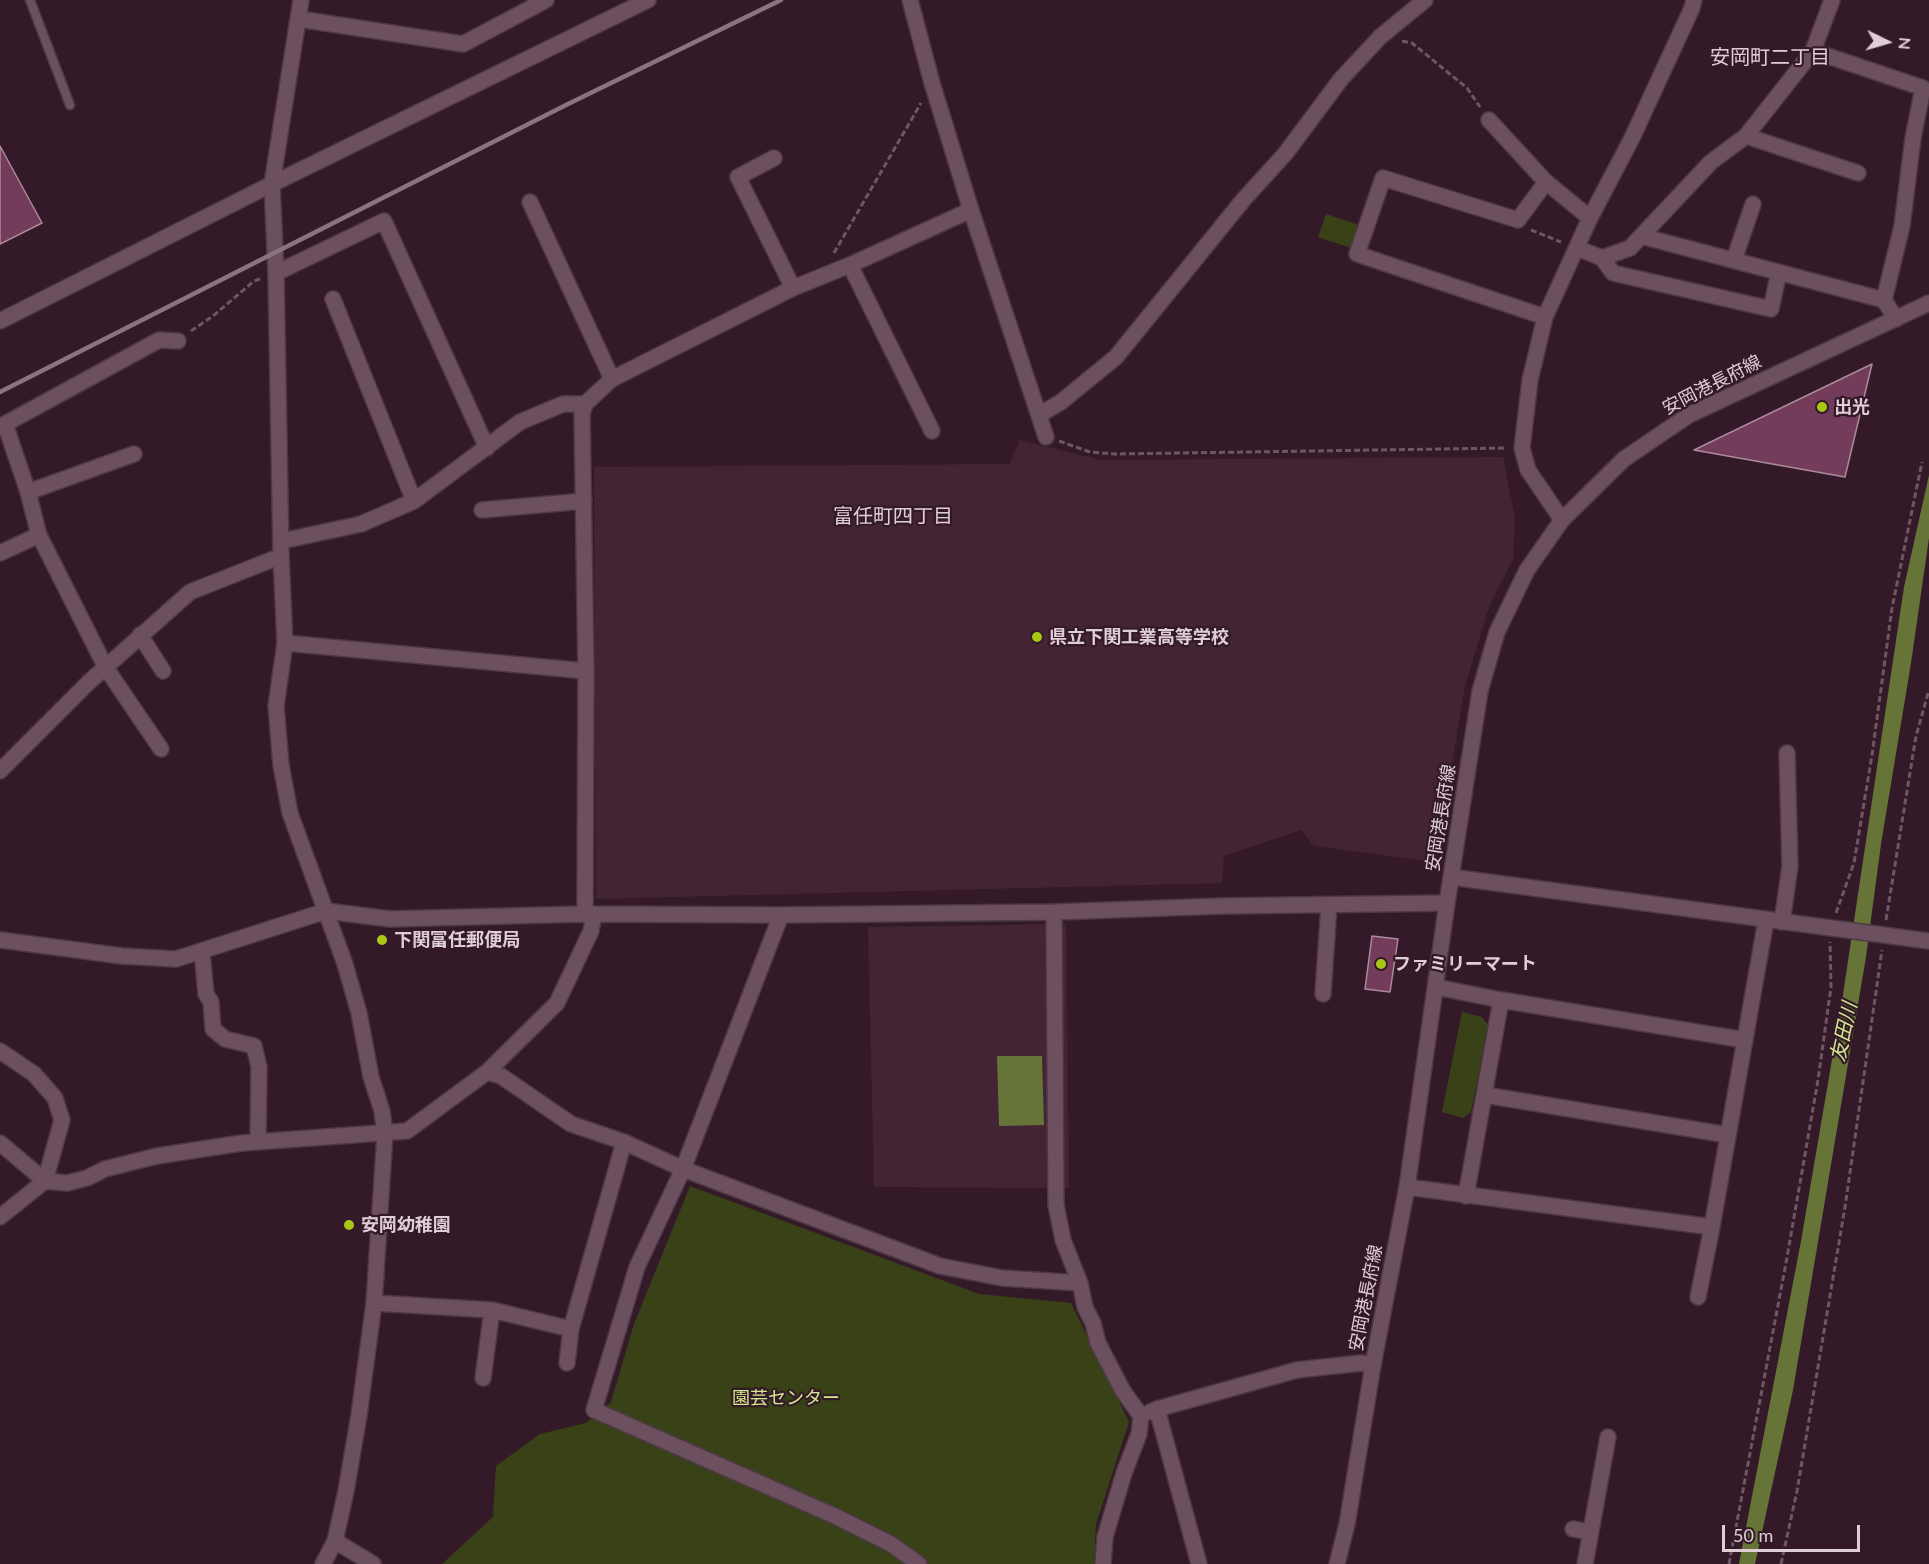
<!DOCTYPE html>
<html>
<head>
<meta charset="utf-8">
<style>
  body { margin:0 }
  #map { position:relative; width:1929px; height:1564px; overflow:hidden; background:#341a28; font-family:Lato,sans-serif }
  canvas { display:block }
  .north { position:absolute; left:1857px; top:12px; width:60px; height:60px; -webkit-text-stroke:4px #341a28; paint-order:stroke; rotate:95deg; font-size:16px; font-weight:700; line-height:24px; text-align:center; color:#e0ced6 }
  .north::after { content:''; display:block; margin:auto; width:21px; height:27px; background:#e0ced6; clip-path:polygon(50% 0,100% 100%,50% 72%,0 100%) }
  .scale { position:absolute; left:1722px; top:1525px; width:138px; height:27px; box-sizing:border-box; border:3px solid #e0ced6; border-top:0; padding-left:8px; font-size:18px; line-height:21px; white-space:nowrap; color:#e0ced6; -webkit-text-stroke:4px #341a28; paint-order:stroke }
</style>
</head>
<body>
<div id="map">
<canvas width="1929" height="1564"></canvas>
<div class="north">N</div>
<div class="scale">50 m</div>
</div>
<script>
const context = document.querySelector('canvas').getContext('2d');
context.lineJoin = 'round';
function fill(path, color) { context.fillStyle = color; context.fill(path, 'evenodd'); }
const shape = rows => new Path2D(rows.map(r => 'M' + r).join(''));
function stroke(path, color, width, dash) { context.strokeStyle = color; context.lineWidth = width; context.lineCap = dash ? 'butt' : 'round'; context.setLineDash(dash || []); context.stroke(path); }
function label(font, color, halo, rows, align = 'center') {
  context.font = font + ' Lato,"Noto Sans JP",sans-serif'; context.lineWidth = 4.5; context.setLineDash([]); context.textBaseline = 'middle'; context.strokeStyle = halo; context.fillStyle = color; for (const [text, x, y, turn = 0] of rows) {
    context.save(); context.translate(x, y); context.rotate((+turn || 0) * Math.PI / 180); context.textAlign = isNaN(turn) ? turn : align; if (halo) context.strokeText(text, 0, 0); context.fillText(text, 0, 0); context.restore();
  }
}
fill(shape([
  [1019,440,1101,460,1503,457,1515,518,1513,560,1490,604,1465,686,1435,862,1314,846,1301,830,1224,856,1222,883,596,899,594,467,1010,464],
  [1066,924,1069,1188,874,1187,868,927]
]), '#432435');
fill(shape([
  [1326,214,1359,225,1351,248,1318,237],
  [1462,1012,1482,1017,1488,1025,1471,1112,1463,1118,1442,1112],
  [690,1186,979,1294,1071,1303,1129,1422,1096,1524,1094,1564,442,1564,493,1517,496,1466,540,1434,586,1423,611,1402,634,1324]
]), '#394217');
fill(shape([
  [1929,475,1929,538,1911,663,1881,844,1866,957,1793,1390,1755,1564,1739,1564,1801,1241,1842,1001,1904,587],
  [997,1056,1042,1056,1044,1125,999,1126]
]), '#677438');
const building = shape([
  [0,146,42,223,0,244,0,146],
  [1872,364,1845,477,1694,450,1872,364],
  [1372,936,1398,939,1390,992,1365,989,1372,936]
]);
fill(building, '#723c5a');
stroke(building, '#ab8a9a', 1.5);
const service = shape([
  [30,0,70,105]
]);
const minor = shape([
  [910,0,932,83,971,210,1046,437],
  [299,19,463,44,546,0],
  [1813,51,1923,88,1913,138,1902,226,1884,300,1896,319],
  [1489,120,1546,182,1590,218],
  [1746,136,1858,173],
  [774,158,738,177,793,288],
  [530,202,612,379],
  [1641,236,1884,300],
  [1577,248,1602,258,1630,248,1711,162,1746,136,1813,51,1832,0],
  [1602,258,1613,273,1771,309,1779,272],
  [1734,260,1753,204],
  [850,265,932,431],
  [276,273,384,221,487,448],
  [333,299,414,501],
  [1545,317,1357,254,1383,178,1518,220,1546,182],
  [0,321,272,184,648,0],
  [1039,415,1061,402,1116,357,1244,199,1285,154,1341,79,1380,37,1425,0],
  [5,424,159,340,178,341],
  [0,427,5,424,28,492,39,535,106,668,161,749],
  [28,492,134,454],
  [482,510,584,501],
  [1562,520,1528,470,1522,448,1530,380,1545,317,1590,218,1632,138,1692,8,1694,0],
  [282,541,361,524,414,501,520,422,563,404,585,404],
  [0,553,39,535],
  [140,635,163,671],
  [285,643,586,671],
  [0,771,89,682,190,592,281,556],
  [1054,912,1056,1205,1063,1240,1080,1283,1085,1307,1093,1323,1098,1343,1123,1391,1141,1416,1139,1434,1124,1473,1105,1537,1103,1564],
  [585,914,586,671,582,414,585,404,612,379,793,288,850,265,971,210],
  [781,915,683,1169,637,1267,594,1410,837,1517,891,1544,919,1564],
  [1782,922,1790,866,1787,753],
  [0,940,122,956,176,959,326,911,390,919,585,914,781,915,1054,912,1222,906,1447,903],
  [202,952,206,994,211,1002,213,1029,225,1039,254,1046,259,1067,258,1142],
  [1436,987,1501,1000,1745,1040],
  [1323,994,1329,905],
  [0,1051,34,1074,55,1098,62,1120,45,1181,0,1143],
  [487,1072,501,1076,571,1124,624,1142,683,1169,940,1266,1002,1278,1080,1283],
  [1485,1095,1728,1135],
  [1407,1187,1712,1227],
  [1466,1196,1501,1000],
  [0,1217,45,1181,67,1183,87,1178,105,1169,157,1156,242,1143,407,1131,487,1072,557,1003,591,931,594,914],
  [1698,1297,1712,1227,1766,920],
  [374,1303,492,1310,571,1329],
  [567,1363,571,1329,624,1142],
  [483,1378,492,1310],
  [1157,1409,1297,1370,1361,1363,1373,1365],
  [1150,1412,1157,1409,1199,1564],
  [1573,1529,1590,1532],
  [335,1541,373,1564],
  [1585,1564,1608,1437]
]);
const tertiary = shape([
  [301,0,272,184,276,273,281,556,285,643,276,706,281,765,290,813,345,964,359,1013,371,1077,382,1111,385,1133,374,1303,359,1415,346,1491,335,1541,323,1564],
  [1451,877,1929,941]
]);
const secondary = shape([
  [1337,1564,1347,1524,1373,1365,1407,1187,1447,903,1480,691,1497,632,1527,570,1562,520,1624,459,1689,415,1929,303]
]);
stroke(service, '#4d3944', 11);
stroke(minor, '#4d3944', 18);
stroke(tertiary, '#4d3944', 18);
stroke(secondary, '#4d3944', 18);
stroke(shape([
  [1402,41,1412,43,1467,88,1480,107],
  [1531,230,1561,242],
  [834,253,921,103],
  [191,331,213,316,254,281,260,279],
  [1059,441,1090,452,1115,454,1507,448],
  [1836,913,1854,863,1872,755,1892,608,1922,462],
  [1886,920,1916,736,1929,690],
  [1729,1564,1786,1263,1818,1080,1831,987,1830,942],
  [1781,1564,1797,1491,1845,1207,1882,950]
]), '#6e5763', 3, [6, 3]);
stroke(service, '#6d505f', 8);
stroke(minor, '#6d505f', 15);
stroke(tertiary, '#6d505f', 15);
stroke(secondary, '#6d505f', 15);
stroke(shape([
  [0,392,566,105,781,0]
]), '#8a747f', 4.5);
for (const [x, y, r, color] of [
  [1822,407,6,"#abc716"],
  [1037,637,6,"#abc716"],
  [382,940,6,"#abc716"],
  [1381,964,6,"#abc716"],
  [349,1225,6,"#abc716"]
]) { const dot = new Path2D(); dot.arc(x, y, r, 0, 2 * Math.PI); context.fillStyle = color; context.fill(dot); stroke(dot, '#341a28', 2); }
label('18px', '#e0ced6', '#341a28', [
  ["安岡港長府線",1712,385,-27],
  ["安岡港長府線",1441,818,-81],
  ["安岡港長府線",1366,1298,-79]
]);
label('bold 18px', '#e0ced6', '#341a28', [
  ["出光",1834,407],
  ["県立下関工業高等学校",1049,637],
  ["下関冨任郵便局",394,940],
  ["ファミリーマート",1393,964],
  ["安岡幼稚園",361,1225]
], 'left');
label('18px', '#d3e88e', '#341a28', [
  ["園芸センター",786,1398]
]);
label('20px', '#e0ced6', '#341a28', [
  ["安岡町二丁目",1770,58],
  ["富任町四丁目",893,517]
]);
label('italic 20px', '#d2e78d', '#341a28', [
  ["友田川",1844,1032,-78]
]);
</script>
</body>
</html>
